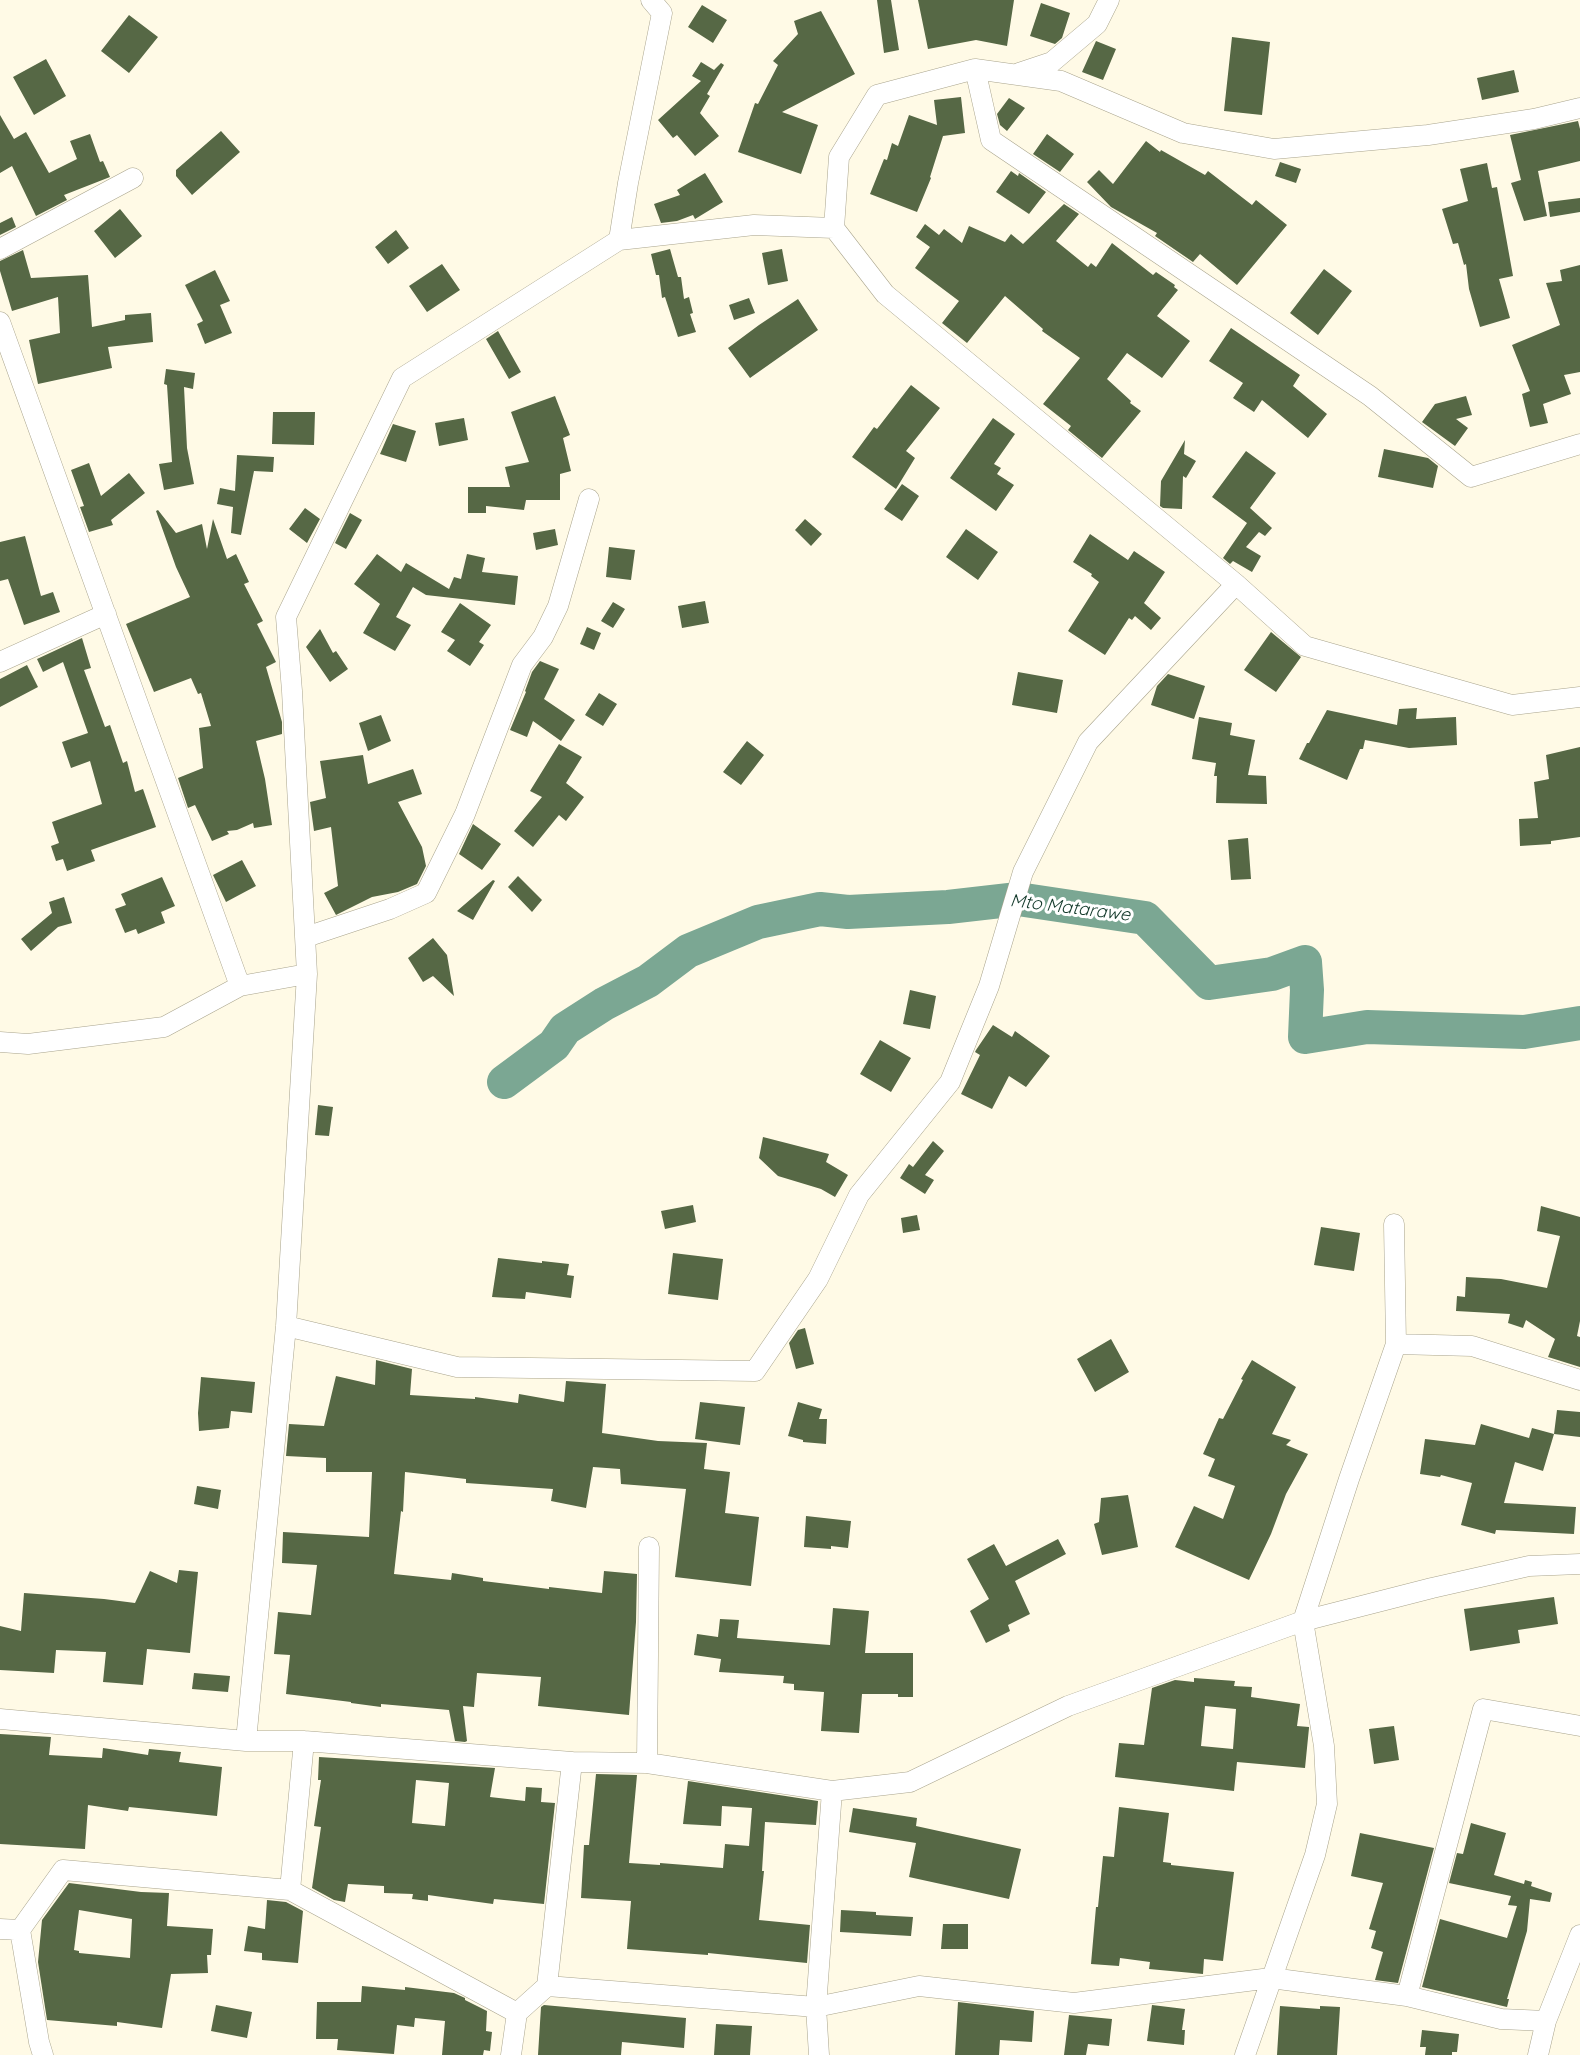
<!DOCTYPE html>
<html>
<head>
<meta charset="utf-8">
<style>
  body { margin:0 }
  canvas { display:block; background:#fffae6 }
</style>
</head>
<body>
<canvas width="1580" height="2055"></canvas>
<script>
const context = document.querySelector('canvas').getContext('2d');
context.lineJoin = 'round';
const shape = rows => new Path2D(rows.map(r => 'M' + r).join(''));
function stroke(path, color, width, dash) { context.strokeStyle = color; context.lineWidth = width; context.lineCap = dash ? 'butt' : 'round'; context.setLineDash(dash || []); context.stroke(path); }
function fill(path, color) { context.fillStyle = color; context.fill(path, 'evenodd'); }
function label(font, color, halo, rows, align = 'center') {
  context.font = font + ' Quicksand,sans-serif'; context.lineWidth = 6; context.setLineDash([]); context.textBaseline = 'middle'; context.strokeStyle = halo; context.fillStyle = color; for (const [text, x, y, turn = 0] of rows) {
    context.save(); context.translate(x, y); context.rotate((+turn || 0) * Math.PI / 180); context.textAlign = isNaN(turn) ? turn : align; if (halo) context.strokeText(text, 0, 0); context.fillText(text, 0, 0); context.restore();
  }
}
stroke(shape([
  [504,1082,554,1045,565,1029,604,1004,648,981,688,951,758,922,820,909,848,912,948,907,1018,899,1145,918,1209,983,1272,974,1305,962,1307,990,1305,1037,1367,1027,1524,1032,1580,1023]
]), '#7ba793', 34);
fill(shape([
  [877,0,891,0,899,50,884,53],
  [918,0,1014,0,1007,46,976,40,928,49],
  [1041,3,1070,13,1062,38,1055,44,1030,36],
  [702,5,727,20,713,43,688,27],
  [821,11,855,74,782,112,818,125,801,174,738,152,755,103,758,104,778,65,773,61,798,34,794,21],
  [129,15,158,37,129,73,101,51],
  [1232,37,1270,42,1262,115,1224,111],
  [1096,41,1116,49,1103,80,1082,72],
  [46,59,66,96,34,115,13,77],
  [701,62,714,70,721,63,724,65,707,94,710,96,700,113,719,136,695,156,677,135,673,138,658,120,701,81,692,76],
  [1514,70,1519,92,1482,100,1477,78],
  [961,97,965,133,943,136,930,177,931,178,917,212,870,194,884,159,887,160,892,143,898,146,909,115,937,125,934,100],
  [1009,98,1025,108,1007,131,1000,125,997,114],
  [0,115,14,139,26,132,49,173,77,159,70,141,90,134,100,162,103,161,110,177,64,195,67,200,36,216,12,166,0,173],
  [1578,121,1580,129,1580,161,1538,171,1547,216,1524,221,1511,183,1521,180,1510,135],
  [221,131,240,152,192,195,176,176,176,170],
  [1047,134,1074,154,1060,172,1033,154],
  [1146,141,1160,152,1161,150,1205,175,1208,171,1252,205,1256,200,1287,225,1237,285,1200,254,1193,262,1155,236,1157,233,1111,207,1087,182,1099,170,1113,184],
  [1280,162,1301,169,1296,183,1275,176],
  [1487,163,1492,188,1497,187,1513,276,1499,279,1510,318,1480,327,1469,289,1466,264,1464,265,1458,243,1453,244,1442,209,1468,201,1460,169],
  [1011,171,1018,176,1019,173,1046,192,1029,214,996,192],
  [705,173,723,202,695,219,693,215,677,221,661,223,654,204,680,195,677,190],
  [1580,198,1580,212,1550,217,1548,202],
  [1064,204,1079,214,1056,241,1088,267,1091,263,1096,267,1112,243,1153,275,1156,272,1175,285,1174,287,1178,290,1157,316,1190,341,1162,378,1127,353,1107,379,1131,401,1130,403,1141,411,1102,458,1068,430,1071,426,1043,404,1080,358,1042,331,1043,329,1005,296,967,343,942,323,959,301,915,268,930,247,916,237,925,224,939,235,944,229,962,243,969,226,1005,242,1011,234,1023,244],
  [120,209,142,236,115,258,94,231],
  [12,217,16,227,0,235,0,223],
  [396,230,409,248,388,264,375,247],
  [670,249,678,277,681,277,684,299,689,297,693,313,690,314,696,332,678,337,665,297,662,298,659,275,656,275,651,254],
  [782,249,788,281,768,285,762,253],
  [23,250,31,278,88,275,92,327,125,320,125,315,151,313,153,342,108,347,112,368,38,384,29,340,60,333,58,297,12,311,0,271,0,261],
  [442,264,460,290,427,312,409,286],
  [1580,265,1580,372,1564,375,1571,394,1543,404,1548,423,1530,427,1522,394,1530,391,1512,345,1560,325,1546,283,1562,281,1560,270],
  [1324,269,1352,291,1318,335,1290,313],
  [215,270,230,301,220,305,232,333,205,344,197,324,203,321,185,285],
  [749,298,755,313,734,320,729,305],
  [798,299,818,330,750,378,728,348,759,325],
  [1231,328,1300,375,1293,386,1327,414,1308,438,1262,400,1254,412,1233,398,1243,383,1209,361],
  [498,331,521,372,509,379,486,339],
  [166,369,195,373,193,389,184,387,187,448,194,484,164,490,159,464,172,462,167,385,164,384],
  [911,385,940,408,906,451,915,458,896,489,852,457,874,427,877,429],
  [555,396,570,435,563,438,571,471,560,474,560,500,526,500,524,510,486,506,486,513,468,513,468,487,510,487,505,467,529,462,511,412],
  [1466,396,1472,415,1456,419,1468,428,1455,446,1422,422,1435,404],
  [273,412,315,412,314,445,272,444],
  [464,418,468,440,439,446,435,423],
  [993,418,1015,434,994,464,1001,468,997,474,1014,485,996,511,950,478],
  [393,424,416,431,406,462,380,454],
  [1185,440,1184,454,1196,461,1186,478,1183,476,1182,509,1163,508,1160,506,1161,481],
  [1384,449,1428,458,1438,466,1433,488,1378,477],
  [1246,451,1276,473,1250,508,1272,528,1265,536,1259,532,1246,547,1261,556,1252,572,1233,561,1230,564,1223,558,1247,523,1212,497],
  [237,455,274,457,273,472,254,471,241,535,231,533,233,507,217,504,220,488,235,491],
  [89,463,101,496,129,473,145,493,111,520,113,525,89,532,80,507,84,506,71,470],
  [902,484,919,496,902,521,884,509],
  [305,508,320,519,307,543,289,529],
  [158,510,176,533,202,524,207,549,213,519,227,559,236,554,249,582,244,584,263,621,257,624,276,662,266,667,282,722,282,734,256,741,265,779,272,825,254,828,253,823,237,830,227,831,229,834,212,841,195,805,188,808,178,778,203,768,199,728,211,726,201,693,198,694,191,678,154,692,126,624,190,597,176,567,156,511],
  [350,513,362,520,346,549,335,543],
  [805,519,822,534,811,546,795,530],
  [555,529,558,545,536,550,533,533],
  [966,529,998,552,978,580,946,557],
  [1090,534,1128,560,1134,551,1165,572,1144,603,1161,618,1151,630,1135,616,1132,620,1129,618,1105,655,1068,631,1099,582,1091,576,1092,574,1073,562],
  [25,536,41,596,53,592,60,612,24,625,8,579,0,581,0,542],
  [609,547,635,550,631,580,606,577],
  [377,554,401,572,406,563,449,589,454,577,461,579,467,554,485,558,482,572,518,576,515,605,426,595,413,587,396,617,411,625,395,651,363,633,380,604,354,584],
  [705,601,709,623,682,628,678,606],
  [613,602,625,609,613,628,601,621],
  [460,603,491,625,479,642,484,645,470,666,447,651,455,640,441,632],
  [587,627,601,633,594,650,580,644],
  [320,629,333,653,336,651,348,669,330,682,306,647],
  [1271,632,1301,657,1276,692,1244,670],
  [82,638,91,668,84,670,105,727,110,725,123,763,127,761,135,792,143,789,156,827,91,850,95,861,67,871,63,859,56,861,51,846,59,843,52,822,102,804,90,761,71,768,62,742,88,733,63,662,43,672,37,659],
  [540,661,559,669,544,699,575,720,561,741,533,721,527,737,510,730,526,692,525,691,532,672],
  [27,665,38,687,0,707,0,679],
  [1018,672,1063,680,1057,713,1012,705],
  [1168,674,1205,686,1194,719,1151,705,1157,686],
  [599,693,617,704,603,726,585,715],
  [1417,708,1416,719,1456,717,1457,745,1409,748,1365,740,1363,749,1360,749,1347,780,1299,759,1307,743,1309,743,1327,710,1397,725,1399,709],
  [381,715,391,741,368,751,359,723],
  [1199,717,1232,723,1230,735,1255,740,1248,775,1266,776,1267,804,1216,803,1217,776,1214,776,1216,763,1192,759],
  [747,741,764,755,741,785,723,772],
  [559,744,582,757,566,783,584,797,566,821,559,815,533,847,514,831,542,797,530,791],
  [1580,747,1580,837,1551,841,1551,844,1520,846,1519,819,1538,818,1534,782,1549,779,1546,755],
  [363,755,368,784,413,769,422,794,398,802,422,847,426,866,417,884,398,892,372,897,336,915,324,893,338,886,331,827,314,831,310,802,326,798,320,761],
  [473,824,501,844,482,870,459,854],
  [1248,838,1251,879,1231,880,1228,840],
  [242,860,256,886,226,902,213,875],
  [518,876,542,900,532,912,508,887],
  [162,877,175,906,161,912,165,923,138,934,136,929,125,933,115,909,126,905,121,894],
  [493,880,495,881,473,920,457,911],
  [64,897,72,923,58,927,31,951,21,939,52,913,49,902],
  [433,938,447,955,454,996,433,976,423,982,408,958],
  [910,990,936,996,930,1029,903,1024],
  [993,1025,1012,1037,1015,1031,1050,1056,1026,1087,1009,1076,992,1109,961,1094,980,1055,975,1052,976,1050],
  [880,1040,911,1058,891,1092,860,1074],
  [318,1105,333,1107,329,1136,315,1135],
  [763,1137,829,1154,826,1162,848,1175,835,1197,821,1189,778,1176,759,1158],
  [933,1141,944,1151,925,1175,934,1180,925,1194,900,1178,909,1164,913,1167],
  [693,1205,696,1222,665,1229,661,1211],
  [1541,1206,1580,1217,1580,1321,1577,1336,1580,1337,1580,1367,1548,1357,1555,1339,1526,1320,1523,1328,1508,1323,1510,1314,1456,1311,1457,1296,1465,1297,1466,1277,1501,1279,1547,1288,1560,1236,1537,1231],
  [917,1215,920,1230,903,1233,901,1218],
  [1321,1227,1360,1233,1354,1271,1314,1265],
  [673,1253,723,1259,718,1300,668,1294],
  [498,1258,542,1263,542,1261,569,1264,567,1275,574,1276,571,1298,526,1292,525,1299,492,1297],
  [805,1328,814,1364,796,1369,789,1343,798,1330],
  [1111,1339,1129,1372,1095,1392,1077,1359],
  [376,1360,412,1369,410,1395,475,1399,475,1397,518,1403,519,1394,564,1402,566,1381,606,1384,602,1433,658,1441,707,1443,704,1469,730,1472,725,1513,759,1517,751,1586,675,1577,686,1489,621,1484,620,1469,593,1467,586,1508,551,1501,553,1489,466,1483,466,1479,405,1472,403,1512,401,1511,394,1574,451,1580,452,1573,483,1578,483,1581,549,1589,549,1587,602,1593,604,1571,637,1574,636,1622,629,1715,538,1706,541,1677,477,1673,474,1707,463,1706,467,1741,465,1742,455,1741,449,1710,381,1704,381,1707,351,1703,351,1702,286,1694,290,1655,274,1654,278,1612,311,1615,317,1565,282,1563,283,1532,369,1537,372,1472,326,1472,326,1458,286,1456,289,1424,324,1426,336,1376,375,1385],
  [1252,1360,1296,1387,1272,1434,1291,1440,1286,1445,1308,1454,1286,1494,1271,1534,1249,1580,1175,1547,1194,1506,1223,1519,1235,1486,1208,1476,1215,1459,1203,1454,1219,1418,1223,1419,1243,1380,1241,1379],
  [201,1377,255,1382,252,1413,231,1411,229,1428,199,1431,198,1413],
  [700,1402,745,1407,740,1445,695,1439],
  [798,1402,822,1409,819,1419,827,1419,826,1444,803,1442,803,1440,788,1436],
  [1557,1410,1580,1412,1580,1437,1554,1434],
  [1481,1424,1529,1438,1532,1428,1554,1434,1543,1471,1515,1462,1504,1503,1576,1507,1574,1534,1496,1530,1495,1534,1461,1525,1472,1483,1441,1475,1440,1477,1420,1474,1425,1439,1475,1445],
  [197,1486,221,1490,218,1509,194,1504],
  [1128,1495,1138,1547,1102,1555,1094,1524,1099,1522,1101,1498],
  [806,1516,851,1521,848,1548,831,1546,831,1549,804,1547],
  [1058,1539,1066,1554,1015,1581,1030,1614,1008,1625,1010,1631,986,1643,970,1611,989,1599,967,1559,994,1544,1006,1566],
  [179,1570,198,1572,190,1653,147,1649,143,1685,103,1682,106,1652,56,1650,54,1673,0,1670,0,1626,21,1631,24,1593,104,1599,135,1603,150,1571,177,1583],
  [1554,1597,1558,1624,1518,1630,1520,1643,1470,1651,1464,1609],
  [833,1608,869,1611,865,1653,913,1653,913,1697,898,1697,898,1694,862,1694,859,1733,821,1731,824,1692,794,1690,794,1684,783,1683,784,1676,719,1672,721,1659,694,1655,697,1634,718,1637,720,1619,739,1620,737,1638,830,1645],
  [194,1673,230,1676,228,1692,192,1689],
  [1194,1678,1235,1681,1234,1686,1252,1687,1251,1697,1300,1704,1297,1726,1309,1727,1309,1728,1305,1768,1237,1762,1234,1791,1115,1777,1119,1743,1144,1745,1152,1688,1175,1680,1194,1682],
  [1205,1706,1236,1709,1233,1749,1201,1746],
  [1394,1726,1399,1760,1374,1764,1369,1729],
  [0,1734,51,1737,49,1755,102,1758,103,1748,148,1755,149,1749,181,1752,179,1762,222,1767,217,1816,129,1807,128,1811,88,1805,85,1849,0,1844],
  [319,1757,495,1768,490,1797,525,1801,526,1787,542,1788,541,1802,555,1803,544,1904,494,1899,493,1904,428,1895,428,1901,412,1899,413,1894,384,1893,384,1886,348,1884,345,1902,334,1900,312,1888,321,1827,314,1826,321,1780,318,1780],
  [416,1780,449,1783,445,1826,412,1823],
  [596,1774,637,1775,629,1863,660,1865,660,1863,723,1868,725,1844,749,1846,752,1808,722,1806,721,1826,683,1824,688,1781,818,1801,816,1825,765,1822,762,1871,764,1871,759,1920,810,1925,807,1963,708,1953,708,1955,627,1949,631,1901,581,1898,584,1845,589,1845],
  [1119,1807,1169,1813,1163,1862,1171,1863,1171,1865,1234,1872,1223,1961,1204,1959,1203,1974,1149,1969,1150,1962,1120,1958,1119,1966,1091,1964,1096,1907,1098,1907,1103,1856,1114,1857],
  [853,1808,917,1818,916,1826,1021,1849,1009,1899,909,1877,916,1843,849,1832],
  [1471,1823,1506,1833,1494,1875,1524,1884,1525,1880,1532,1882,1531,1886,1552,1893,1550,1902,1530,1899,1527,1931,1507,1999,1509,1999,1507,2007,1422,1987,1440,1919,1507,1938,1517,1906,1508,1905,1511,1896,1449,1883,1457,1853,1463,1854],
  [1360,1833,1434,1848,1398,1983,1375,1980,1383,1952,1371,1948,1376,1931,1369,1929,1383,1883,1351,1876],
  [69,1883,141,1892,169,1893,167,1926,213,1929,211,1955,207,1955,208,1973,171,1974,162,2028,117,2022,117,2026,47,2020,38,1962,42,1920],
  [79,1910,132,1919,130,1958,79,1953,79,1951,74,1950],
  [267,1900,286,1902,303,1911,298,1963,262,1960,262,1953,244,1951,248,1926,265,1929],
  [841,1910,876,1912,876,1915,913,1917,911,1936,840,1932],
  [943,1924,968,1924,968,1949,941,1949],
  [362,1986,405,1990,405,1987,454,1993,465,1998,465,2000,487,2011,486,2031,492,2032,490,2051,484,2050,483,2055,442,2055,445,2021,415,2018,414,2027,397,2025,394,2054,337,2050,338,2039,316,2039,317,2002,361,2002],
  [958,2002,1034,2011,1032,2042,1000,2040,999,2055,955,2055],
  [216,2005,252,2012,247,2038,211,2031],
  [544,2005,686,2018,684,2048,622,2042,621,2055,538,2055,541,2007],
  [1152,2005,1185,2009,1182,2030,1185,2030,1184,2045,1147,2041],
  [1280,2006,1320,2009,1320,2006,1340,2007,1337,2055,1277,2055],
  [1069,2015,1112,2019,1109,2046,1088,2044,1086,2055,1064,2055],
  [716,2024,752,2026,750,2055,714,2055],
  [1422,2030,1459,2034,1457,2052,1452,2052,1452,2055,1425,2055,1426,2047,1420,2047]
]), '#566845');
const minor = shape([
  [975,69,991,140,1370,396,1471,477,1580,444],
  [1019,73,1052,62,1097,24,1109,0],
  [1580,108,1534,119,1428,135,1274,149,1183,133,1061,81,975,69,877,95,839,157,834,228,885,294,1236,584,1305,646,1512,705,1580,697],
  [619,240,628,183,662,13,651,0],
  [0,249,133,178],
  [0,322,240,986],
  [0,662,106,614],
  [306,937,390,909,426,893,465,814,522,665,543,637,558,606,589,499],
  [0,1042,28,1044,164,1027,240,986,307,974],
  [286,1326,457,1367,755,1371,818,1279,859,1195,950,1082,989,986,1023,872,1088,742,1236,584],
  [1396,1344,1472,1346,1580,1380],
  [0,1719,246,1741,304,1741,572,1762,647,1763,832,1791,910,1782,1068,1706,1303,1621,1432,1588,1529,1566,1580,1564],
  [246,1741,286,1326,307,974,292,691,286,617,402,378,619,240,754,225,834,228],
  [647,1763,649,1547],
  [290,1890,304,1741],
  [0,1929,20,1930,39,2042,43,2055],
  [20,1930,63,1870,290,1890,517,2013],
  [547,1986,816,2007,919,1986,1074,2003,1271,1978,1407,1996,1501,2019,1546,2021],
  [1407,1996,1483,1709,1580,1726],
  [511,2055,517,2013,547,1986,572,1762],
  [819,2055,816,2007,832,1791],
  [1245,2055,1315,1855,1327,1804,1324,1746,1303,1621,1349,1479,1396,1344,1394,1224],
  [1538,2055,1546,2021,1580,1935]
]);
stroke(minor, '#a9a48d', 21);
stroke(minor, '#fff', 20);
label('italic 18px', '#12392a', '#fff', [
  ["Mto Matarawe",1070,908,7]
]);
</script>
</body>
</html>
